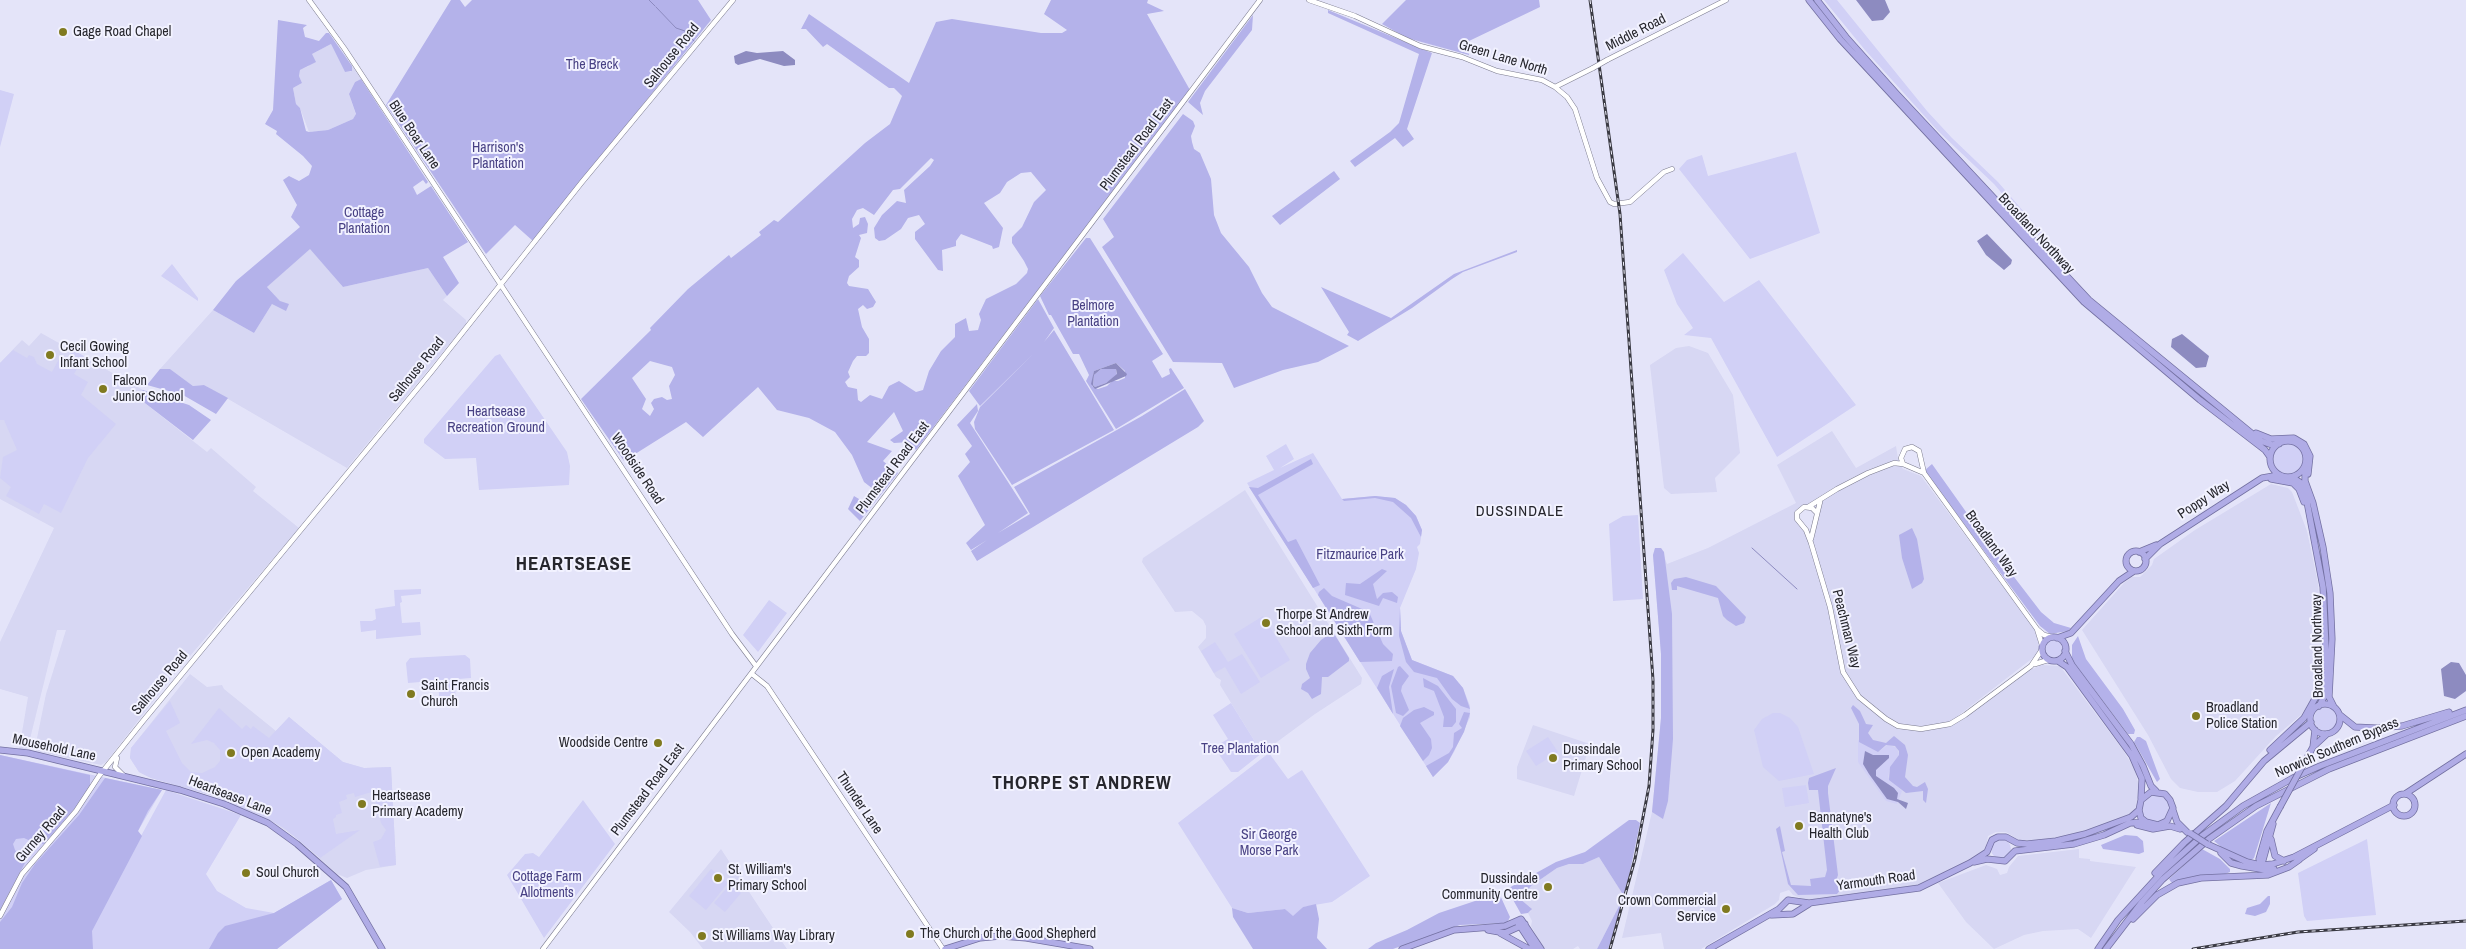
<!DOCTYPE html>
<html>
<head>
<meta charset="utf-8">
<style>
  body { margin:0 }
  canvas { display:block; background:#e4e4f9 }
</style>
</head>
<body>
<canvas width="2466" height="949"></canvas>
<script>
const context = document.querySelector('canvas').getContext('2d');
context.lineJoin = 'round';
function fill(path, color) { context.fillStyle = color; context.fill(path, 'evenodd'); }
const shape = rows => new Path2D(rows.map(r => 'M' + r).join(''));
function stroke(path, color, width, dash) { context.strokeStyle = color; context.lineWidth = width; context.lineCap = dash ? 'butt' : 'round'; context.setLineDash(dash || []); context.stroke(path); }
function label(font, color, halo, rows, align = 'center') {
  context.font = font + ' "Archivo Narrow",sans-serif'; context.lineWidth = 4; context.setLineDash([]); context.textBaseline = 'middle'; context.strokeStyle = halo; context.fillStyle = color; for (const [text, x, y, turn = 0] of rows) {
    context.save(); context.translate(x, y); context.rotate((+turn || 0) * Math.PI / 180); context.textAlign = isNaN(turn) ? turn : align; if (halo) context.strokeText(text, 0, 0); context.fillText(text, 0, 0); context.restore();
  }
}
fill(shape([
  [331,44,345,72,351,72,352,66,361,79,355,82,349,94,356,115,353,119,328,130,309,132,300,108,296,104,293,88,302,83,299,76,300,70,309,66,312,54],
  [310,248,343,287,428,268,447,296,443,300,466,320,466,324,347,468,204,385,193,386,170,369,160,369,213,310,254,333,272,304,280,301,267,287],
  [41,333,143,390,137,397,207,452,211,448,256,487,253,491,299,528,173,676,106,762,101,765,36,751,35,748,46,694,66,630,57,630,28,747,24,750,19,750,28,697,0,689,0,642,54,528,0,499,0,363,22,340,29,346],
  [1689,346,1708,353,1733,395,1740,453,1715,478,1717,492,1671,494,1664,488,1650,365,1676,348],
  [1832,431,1856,468,1896,446,1898,459,1903,469,1921,476,2036,631,2039,643,2038,654,1959,715,1956,721,2030,667,2033,669,2041,665,2060,666,2123,750,2134,768,2140,789,2135,810,2131,814,2092,830,2061,838,2020,841,2006,832,1996,832,1988,836,1986,847,1983,852,1954,869,1920,885,1806,900,1793,895,1789,890,1780,893,1779,900,1775,904,1701,949,1664,949,1661,933,1622,938,1652,812,1661,718,1661,654,1653,555,1655,548,1661,548,1667,564,1708,548,1796,503,1777,465],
  [1804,507,1815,511,1816,523,1810,541,1797,517],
  [2271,484,2288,488,2292,492,2307,531,2318,583,2322,633,2319,677,2313,696,2301,715,2276,736,2235,781,2217,792,2198,792,2180,788,2171,779,2148,735,2082,630,2124,583,2132,577,2140,577,2152,565,2154,559,2195,530],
  [1245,490,1362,678,1361,684,1315,714,1262,753,1220,685,1221,680,1216,677,1198,647,1206,638,1206,626,1203,620,1192,611,1175,612,1142,562,1143,558],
  [190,674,207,687,222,685,224,689,276,731,289,717,343,762,364,768,391,767,396,865,366,870,347,878,337,874,299,840,272,821,214,796,151,778,139,772,130,758,131,748],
  [1533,725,1590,744,1574,796,1517,779,1517,767],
  [721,849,759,907,787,949,703,949,690,932,669,912],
  [2079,849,2079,858,2090,859,2090,861,2136,867,2091,938,2078,929,2043,931,2024,935,1994,949,1966,922,1938,883,1986,865,1997,869,2000,875,2007,873,2009,867,2018,856],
  [1599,857,1622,893,1619,906,1597,949,1580,949,1578,946,1573,949,1544,949,1531,926,1532,921,1528,913,1531,911,1530,907,1522,903,1521,896,1531,886,1557,868,1569,864,1583,864]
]), '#d7d7f3');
fill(shape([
  [1824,0,1837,0,1927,111,1952,138,1998,182,2070,265,2066,269,1994,184,1938,131,1865,50],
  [0,90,14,94,0,147],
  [1796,152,1820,233,1750,259,1679,169,1687,160,1702,155,1708,176],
  [1683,253,1724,302,1759,280,1856,405,1777,457,1711,338,1684,335,1693,328,1677,304,1664,270],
  [172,264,198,298,198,301,161,276],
  [13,350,27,358,29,355,34,357,37,364,52,372,59,359,67,361,73,350,84,356,74,374,81,378,74,390,81,378,88,382,81,395,116,424,88,458,61,513,44,504,39,514,6,496,11,487,0,478,3,457,17,450,4,420,0,420,0,363],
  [500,354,567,452,570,466,569,485,479,490,476,458,445,459,424,443,424,439,495,356],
  '2272 459a16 16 0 1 1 32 0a16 16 0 1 1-32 0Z',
  [1286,444,1294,459,1280,468,1313,453,1342,499,1375,496,1395,498,1406,505,1416,516,1422,530,1420,544,1417,547,1419,553,1416,569,1400,608,1401,631,1412,660,1453,676,1463,688,1470,706,1470,717,1454,752,1448,762,1433,777,1247,483,1274,470,1266,456],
  [1638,515,1643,599,1613,601,1609,524,1623,516],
  [421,589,421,594,401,596,402,602,400,603,402,623,420,622,421,635,376,639,376,630,361,632,360,621,372,621,376,619,375,609,395,606,394,590],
  [769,600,787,613,758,652,743,635],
  [1263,616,1290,660,1261,678,1234,634],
  '2045 649a9 9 0 1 1 18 0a9 9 0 1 1-18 0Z',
  [1215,642,1228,662,1242,654,1260,682,1241,694,1225,667,1214,673,1201,651],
  [465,655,470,659,471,678,408,683,406,663,410,658],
  [454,681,457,706,440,707,438,682],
  [170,701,180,723,166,731,182,763,191,772,202,773,215,767,220,761,220,750,214,743,207,740,191,744,219,708,242,729,246,725,251,729,253,726,269,738,289,717,343,762,364,768,391,767,396,865,380,867,373,842,381,839,386,830,381,823,374,795,383,792,382,789,355,797,354,793,346,795,347,799,339,802,342,813,336,815,336,817,333,819,336,834,360,830,320,858,284,828,258,814,214,796,151,778,139,772,130,758,131,748],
  [1231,703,1262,753,1238,772,1231,772,1214,747,1228,739,1213,715],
  '2314 719a12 12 0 1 1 24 0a12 12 0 1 1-24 0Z',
  [1780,713,1790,718,1798,727,1814,774,1779,781,1763,767,1754,730,1762,719,1773,713],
  [1548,737,1558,752,1536,766,1526,751],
  [1858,740,1878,752,1888,745,1897,748,1899,755,1889,771,1888,777,1902,791,1897,804,1886,801,1858,762],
  [1269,753,1288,779,1302,770,1370,876,1332,902,1303,907,1293,917,1285,909,1248,913,1232,908,1178,823],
  [0,755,162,790,138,831,141,836,166,790,241,815,206,874,217,891,246,908,274,913,331,880,342,899,277,949,0,949],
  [1806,785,1809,803,1785,807,1782,788],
  '2142 809a14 14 0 1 1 28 0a14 14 0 1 1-28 0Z',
  [583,800,615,844,544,938,507,875,525,854,533,853,539,857],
  [2367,839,2376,915,2307,921,2304,916,2298,873],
  '1991 849a10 10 0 1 1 20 0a10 10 0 1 1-20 0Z',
  [711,869,728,883,706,910,689,896],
  [730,884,741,893,725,912,714,903]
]), '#d1d0f6');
fill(shape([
  [451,0,460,0,465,7,472,0,698,0,711,20,533,241,515,225,486,254,386,105],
  [1051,0,1148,0,1147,3,1164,11,1147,14,1190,90,916,450,909,442,894,443,890,440,903,431,894,412,867,442,892,451,883,461,898,473,860,521,848,509,854,496,864,502,868,501,877,492,864,482,852,455,835,432,809,418,777,410,758,387,703,437,686,422,624,461,581,399,651,330,650,328,688,289,729,255,731,258,761,235,759,232,774,220,778,222,865,143,890,124,902,96,894,88,889,88,827,44,823,47,806,29,801,29,809,14,909,83,936,22,952,19,1041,33,1062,33,1067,30,1044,14],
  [931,158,934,160,930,166,904,190,906,203,897,201,882,215,874,228,875,238,879,241,885,240,901,229,908,218,919,215,925,224,915,232,915,239,938,270,943,271,942,250,956,246,956,241,961,234,992,246,993,249,999,247,1003,228,984,203,1000,193,1007,182,1021,173,1031,172,1046,190,1034,202,1022,227,1012,237,1012,243,1024,261,1028,269,1027,273,1016,284,986,299,979,314,981,320,978,330,969,331,966,318,955,324,955,337,941,351,929,371,923,390,916,392,899,381,889,386,882,399,870,395,861,402,858,400,857,389,848,387,845,382,850,377,848,372,853,361,857,356,866,356,869,353,869,339,862,327,858,309,863,305,867,309,873,307,876,302,868,289,849,286,847,283,849,276,859,267,859,260,855,257,861,238,859,235,867,233,868,224,865,217,860,218,859,224,853,228,852,219,857,210,863,208,874,215,893,190,900,189],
  [650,361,672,367,675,375,669,386,672,399,667,400,662,397,654,399,651,403,654,409,650,416,642,409,646,399,632,378],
  [1406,0,1539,0,1540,7,1469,41,1469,55,1407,38,1382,24],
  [1328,10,1432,53,1407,129,1414,139,1403,147,1395,138,1355,167,1350,161,1390,132,1399,123,1419,54,1328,13],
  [1253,15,1252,30,1205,91,1200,103,1203,115,1188,102],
  [278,20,307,25,303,28,305,37,319,41,326,33,329,33,352,66,352,71,345,72,331,44,312,54,316,62,300,70,299,76,302,83,293,88,296,104,300,108,306,131,309,132,328,130,353,119,356,114,349,94,355,82,361,79,428,182,426,184,423,180,413,187,417,195,431,186,468,242,443,257,459,283,447,296,428,268,343,287,310,249,267,287,280,301,289,304,286,311,272,304,254,333,213,310,236,281,300,227,291,217,297,205,283,180,289,176,299,181,309,175,312,166,303,156,276,134,277,131,265,124,273,110],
  [1183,114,1193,121,1195,126,1191,136,1192,142,1194,149,1200,153,1211,179,1214,215,1221,233,1249,267,1262,293,1272,307,1349,346,1318,362,1283,370,1234,388,1222,363,1173,362,1102,247,1114,237,1103,219],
  [1334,171,1340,179,1280,225,1272,216],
  [1086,238,1090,238,1163,354,1152,361,1162,378,1170,374,1169,369,1171,368,1184,388,1116,429,1086,381,1089,375,1079,354,1073,354,1051,315,1049,315,1040,296],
  [1116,363,1125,371,1125,378,1118,381,1112,381,1107,386,1098,389,1092,386,1094,371],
  [1517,250,1517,252,1463,272,1452,279,1412,308,1358,341,1347,335,1349,332,1321,287,1391,318,1454,274],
  [1038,299,1054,328,1044,342,1054,330,1114,430,1012,485,975,429,974,422,980,407,1033,354,980,406,969,391],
  [160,369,170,369,193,386,204,385,228,398,216,414,183,395,147,385],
  [1101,369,1116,369,1117,375,1106,383,1095,387,1093,385,1094,375],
  [1185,389,1204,421,1198,427,977,561,971,551,987,540,971,550,966,543,985,525,958,476,970,462,965,454,972,446,957,425,977,404,978,411,970,423,1028,513,998,533,1030,514,1014,487,1142,416],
  [143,390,189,405,211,420,193,440,137,397],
  [1311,459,1313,464,1258,495,1288,542,1296,539,1320,585,1313,588,1249,487,1258,488],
  [1932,464,1991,547,2041,612,2054,623,2071,628,2068,631,2050,634,2040,626,1929,477,1925,470],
  [1375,496,1395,498,1406,505,1416,516,1422,530,1421,537,1411,518,1393,502,1375,498,1344,501,1342,499],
  [1912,528,1917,539,1924,579,1922,583,1912,589,1902,558,1899,535],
  [1655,548,1661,548,1664,552,1672,614,1673,739,1668,801,1663,819,1652,812,1661,718,1661,654,1653,555],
  [1382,569,1387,571,1373,584,1377,599,1383,593,1392,592,1398,597,1397,603,1383,598,1379,606,1345,595,1346,583,1360,584],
  [1686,577,1716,586,1746,617,1744,623,1736,626,1727,620,1723,616,1718,598,1677,586,1677,590,1672,590,1671,583,1674,579],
  [1324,588,1332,596,1369,612,1383,644,1393,654,1392,661,1360,662,1318,595,1319,592],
  [1400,608,1401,631,1412,660,1453,676,1463,688,1470,709,1461,706,1452,699,1437,678,1414,672,1406,662,1399,636],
  [1333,632,1349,658,1349,661,1328,677,1322,677,1321,694,1312,699,1308,693,1301,689,1302,684,1310,678,1306,669,1306,664,1310,653,1321,640],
  [2078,636,2086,659,2123,709,2135,730,2134,734,2128,734,2072,660,2072,645],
  [1400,666,1409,676,1402,686,1401,691,1409,710,1403,716,1396,713,1391,686,1398,667],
  [1394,669,1389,687,1393,714,1377,688,1382,676],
  [1423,678,1438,686,1456,709,1456,722,1452,727,1443,727,1444,717,1434,691,1424,687],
  [1853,705,1860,711,1866,724,1873,725,1868,733,1873,740,1886,743,1894,736,1905,745,1908,755,1905,777,1913,786,1917,787,1925,782,1928,789,1926,803,1923,800,1923,791,1906,793,1889,780,1890,767,1899,755,1899,751,1895,746,1886,745,1878,752,1859,742,1859,724,1851,708],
  [1424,707,1434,712,1434,715,1420,723,1431,739,1432,748,1429,755,1423,761,1400,726,1403,718,1414,710],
  [1464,712,1470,713,1464,732,1448,762,1433,777,1426,766,1449,753,1453,747,1454,733,1462,728,1459,724],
  [2137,737,2140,737,2146,741,2160,779,2157,782,2134,742],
  [0,755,90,775,90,785,81,801,44,844,35,843,24,838,16,839,13,844,15,850,25,863,0,910],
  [1836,768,1828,786,1828,793,1838,875,1837,878,1841,889,1837,894,1798,895,1788,884,1776,829,1780,826,1785,851,1782,852,1791,885,1811,886,1810,879,1825,877,1827,870,1818,790,1809,790,1808,783,1809,778],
  [105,778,162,790,148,811,138,831,142,836,92,931,93,949,0,949,0,922,12,907,22,883,35,864,79,815],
  [2271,803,2254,858,2250,861,2225,850,2214,841],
  [1629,820,1636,820,1640,823,1622,910,1608,949,1597,949,1619,906,1622,893,1599,857,1583,864,1569,864,1557,868,1531,886,1520,899,1532,909,1528,913,1521,914,1507,889,1556,862,1585,852],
  [2125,835,2137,836,2143,841,2144,852,2139,854,2103,849,2101,845],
  [2202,849,2220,859,2230,869,2230,872,2223,875,2204,875,2174,884,2171,882,2169,879],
  [331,880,342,899,277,949,209,949,218,933,225,926,274,913],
  [1499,893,1510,917,1507,923,1460,925,1393,949,1368,949,1376,943,1407,930,1439,913],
  [2268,896,2270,896,2270,904,2266,912,2255,916,2245,914,2247,908,2260,904],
  [1316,904,1319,919,1317,938,1327,949,1253,949,1233,917,1232,908,1248,913,1285,909,1293,916,1303,907]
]), '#b4b2ea');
fill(shape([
  [1856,0,1885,0,1890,12,1883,20,1872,21],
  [746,51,757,53,783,51,795,60,795,65,784,66,760,59,738,65,735,63,734,56],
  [1987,234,2012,260,2011,264,2004,270,1986,255,1977,241],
  [2182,334,2209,356,2206,367,2196,368,2171,347,2172,339],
  [1116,363,1127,374,1126,376,1095,389,1091,384,1094,371],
  [1101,369,1116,369,1117,374,1106,383,1095,387,1093,385,1094,375],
  [2451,662,2459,663,2466,675,2466,691,2455,699,2444,696,2441,669],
  [1865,751,1873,755,1889,755,1889,758,1876,770,1876,776,1894,788,1898,793,1897,799,1908,803,1906,809,1898,802,1887,799,1869,774,1863,764]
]), '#8d8bc0');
stroke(shape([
  [649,0,655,6],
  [656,7,676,28,685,31,694,41],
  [1752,548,1797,589]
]), '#8d8bc0', 1);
const tertiary = shape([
  [309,0,344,48,732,634,756,666],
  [1309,0,1355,16,1420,46,1462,57,1497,71,1542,80,1555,87,1567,97,1575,109,1597,178,1610,202,1614,204,1630,202,1664,172,1672,169],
  [1607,60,1726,0],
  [1555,87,1593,68],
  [1924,473,1903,464,1901,458,1905,449,1912,447,1919,451,1924,473,2037,629,2042,645],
  [1808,507,1837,489,1868,473,1894,463,1903,464],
  [1817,513,1812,508,1804,507,1797,513,1797,519,1806,530,1811,543,1830,607,1843,672,1859,697,1886,719,1898,726,1921,729,1950,724,1965,715,2031,666,2041,651],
  [1811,539,1820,502],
  [2038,630,2044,635,2052,637],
  [2035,664,2048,660],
  [752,674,767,686,943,949],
  [117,758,115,767,124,776],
  [0,916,22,874,76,811,99,776,143,721,432,371,582,182,733,0],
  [543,949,1260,0]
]);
const trunk = shape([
  [1809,0,1840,39,2084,302,2200,400,2265,450,2270,457],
  [1817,0,1846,37,1896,93,2089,300,2261,441,2272,445,2279,444],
  [2256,433,2271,439,2294,438,2304,444,2310,456,2308,474],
  '2270 459a18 18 0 1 1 36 0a18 18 0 1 1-36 0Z',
  [2305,466,2305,481,2313,503,2323,547,2330,593,2332,639,2329,697,2334,707],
  [2292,477,2301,483,2307,502,2323,587,2327,671,2324,697,2319,706],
  [2271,479,2293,483,2299,489,2304,502],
  '2126 561a10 10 0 1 1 20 0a10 10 0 1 1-20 0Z',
  [2139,552,2156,545],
  [2145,559,2160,544,2262,478,2279,475],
  '2042 649a12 12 0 1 1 24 0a12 12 0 1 1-24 0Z',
  [2057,638,2071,633,2119,581,2134,571],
  [2065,651,2072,665,2131,744,2143,766,2151,786,2156,791],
  [2058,661,2067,667,2132,756,2142,779,2141,798],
  '2310 719a15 15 0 1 1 30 0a15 15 0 1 1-30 0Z',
  [2340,715,2355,727,2376,728,2402,726,2449,712],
  [2313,747,2327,734],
  [0,750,28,753,180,790,224,804,268,823,297,844,346,887,382,949],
  [2270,750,2304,718,2317,695,2323,676],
  [2303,765,2313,747,2315,730],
  [2405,794,2466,754],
  '2393 805a11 11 0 1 1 22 0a11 11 0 1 1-22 0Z',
  [2173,810,2177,822,2187,832],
  [2137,825,2153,829,2170,826,2180,829],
  [2271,839,2275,856,2284,861],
  [2207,844,2247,862,2261,865,2273,864,2294,857,2394,805],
  [2221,853,2231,863,2242,866,2266,870,2274,869],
  [2263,860,2273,824],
  [2297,861,2314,849],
  [1974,862,1987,859,2005,861,2015,851,2074,844,2104,835,2130,823,2146,822],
  [2261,865,2259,859,2267,831,2280,807],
  [2155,873,2184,843,2226,806,2264,761,2311,722],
  [1772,915,1793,914,1809,904],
  [2133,919,2157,895,2178,883,2201,878,2268,875,2289,867,2299,860],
  [1518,923,1535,949],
  [1488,930,1505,933,1525,924],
  [1500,933,1529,949],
  [945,949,980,938,1001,936,1026,938,1090,949],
  [1402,949,1454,930,1505,926,1521,919,1541,949],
  [1709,949,1779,909,1788,900,1809,903,1919,888,1970,863,1987,852,1992,840,1998,837,2006,837,2017,843,2027,844,2056,841,2085,834,2131,817,2139,810,2141,800,2151,792,2165,794,2170,800,2173,808,2167,821,2158,825,2146,822,2141,818,2139,810],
  [2098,949,2118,920,2161,873,2202,836,2243,806,2293,778,2320,766,2466,710],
  [2106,949,2142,902,2163,879,2209,839,2256,806,2329,769,2466,716]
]);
stroke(tertiary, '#7b7b8e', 5.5);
stroke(trunk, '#7370a1', 7);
stroke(tertiary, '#fff', 4.5);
stroke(trunk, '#b0ace6', 5.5);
const rail = shape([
  [1590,0,1620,214,1653,680,1653,730,1649,786,1635,859,1610,949],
  [2193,949,2298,932,2466,921]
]);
stroke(rail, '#3a3a43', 3);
stroke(rail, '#f2f2ff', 1, [4]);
const tertiaryBridge = shape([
  [1593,68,1607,60]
]);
const trunkBridge = shape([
  [2280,807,2303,765],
  [2190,833,2207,844]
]);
stroke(tertiaryBridge, '#7b7b8e', 5.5, []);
stroke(trunkBridge, '#7370a1', 7, []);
stroke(tertiaryBridge, '#fff', 4.5);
stroke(trunkBridge, '#b0ace6', 5.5);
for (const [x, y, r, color] of [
  [63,32,5,"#807a20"],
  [50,355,5,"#807a20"],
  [103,389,5,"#807a20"],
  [1266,623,5,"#807a20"],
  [411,694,5,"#807a20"],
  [2196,716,5,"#807a20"],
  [658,743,5,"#807a20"],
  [231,753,5,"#807a20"],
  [1553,758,5,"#807a20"],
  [362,804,5,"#807a20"],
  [1799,826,5,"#807a20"],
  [246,873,5,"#807a20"],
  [718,878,5,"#807a20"],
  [1548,887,5,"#807a20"],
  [1726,909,5,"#807a20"],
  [910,934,5,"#807a20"],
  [702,936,5,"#807a20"]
]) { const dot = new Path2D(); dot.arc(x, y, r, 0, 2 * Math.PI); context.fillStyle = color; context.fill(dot); stroke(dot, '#f2f2ff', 2); }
label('14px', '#26262d', '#f2f2ff', [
  ["Gage Road Chapel",73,32],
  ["Cecil Gowing",60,347],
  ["Infant School",60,363],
  ["Falcon",113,381],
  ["Junior School",113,397],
  ["Thorpe St Andrew",1276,615],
  ["School and Sixth Form",1276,631],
  ["Saint Francis",421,686],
  ["Church",421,702],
  ["Broadland",2206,708],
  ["Police Station",2206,724],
  ["Woodside Centre",648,743,"right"],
  ["Dussindale",1563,750],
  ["Primary School",1563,766],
  ["Open Academy",241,753],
  ["Heartsease",372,796],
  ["Primary Academy",372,812],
  ["Bannatyne's",1809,818],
  ["Health Club",1809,834],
  ["St. William's",728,870],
  ["Primary School",728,886],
  ["Soul Church",256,873],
  ["Dussindale",1538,879,"right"],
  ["Community Centre",1538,895,"right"],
  ["Crown Commercial",1716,901,"right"],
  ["Service",1716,917,"right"],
  ["The Church of the Good Shepherd",920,934],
  ["St Williams Way Library",712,936]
], 'left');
label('14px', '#26262d', '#f2f2ff', [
  ["Middle Road",1636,33,-27],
  ["Salhouse Road",672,56,-51],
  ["Green Lane North",1503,58,17],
  ["Blue Boar Lane",414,135,56],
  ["Plumstead Road East",1137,145,-53],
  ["Broadland Northway",2036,234,47],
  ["Salhouse Road",417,370,-51],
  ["Plumstead Road East",893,468,-53],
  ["Woodside Road",637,469,56],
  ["Poppy Way",2204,500,-33],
  ["Broadland Way",1991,544,54],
  ["Peachman Way",1846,629,76],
  ["Broadland Northway",2318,646,-91],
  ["Salhouse Road",160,683,-50],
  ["Mousehold Lane",54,748,12],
  ["Norwich Southern Bypass",2337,748,-23],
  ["Plumstead Road East",648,790,-53],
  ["Heartsease Lane",230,796,21],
  ["Thunder Lane",859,803,56],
  ["Gurney Road",41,835,-49],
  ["Yarmouth Road",1876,881,-8]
]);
label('14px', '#484184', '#f2f2ff', [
  ["The Breck",592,65],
  ["Harrison's",498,148],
  ["Plantation",498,164],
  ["Cottage",364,213],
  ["Plantation",364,229],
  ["Belmore",1093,306],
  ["Plantation",1093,322],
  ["Heartsease",496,412],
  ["Recreation Ground",496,428],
  ["Fitzmaurice Park",1360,555],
  ["Tree Plantation",1240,749],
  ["Sir George",1269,835],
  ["Morse Park",1269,851],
  ["Cottage Farm",547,877],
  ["Allotments",547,893]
]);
context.letterSpacing = '1px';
label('15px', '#26262d', '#f2f2ff', [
  ["DUSSINDALE",1520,512]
]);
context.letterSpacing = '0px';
context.letterSpacing = '1px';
label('bold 19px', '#26262d', '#f2f2ff', [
  ["HEARTSEASE",574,565],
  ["THORPE ST ANDREW",1082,784]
]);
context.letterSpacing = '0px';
</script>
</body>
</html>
